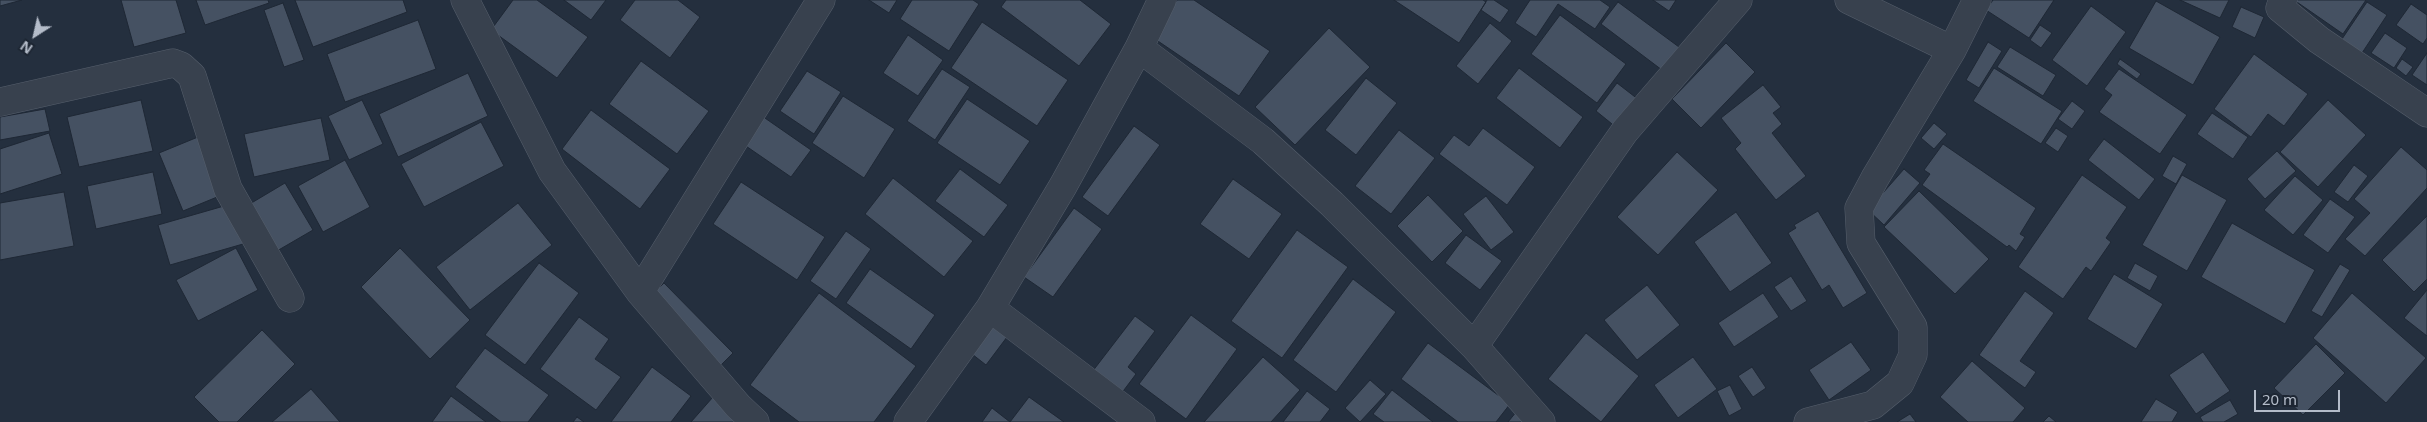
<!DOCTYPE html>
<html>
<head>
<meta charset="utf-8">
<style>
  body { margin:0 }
  #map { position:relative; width:2427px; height:422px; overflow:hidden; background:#242f3e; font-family:"Noto Sans",sans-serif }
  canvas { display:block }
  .north { position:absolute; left:10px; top:10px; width:50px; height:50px; -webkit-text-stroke:4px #1d2633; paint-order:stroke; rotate:215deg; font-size:14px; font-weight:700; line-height:20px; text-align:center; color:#b4bcc9 }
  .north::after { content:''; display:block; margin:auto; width:18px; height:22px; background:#b4bcc9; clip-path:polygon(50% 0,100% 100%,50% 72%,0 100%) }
  .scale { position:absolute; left:2254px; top:390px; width:86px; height:22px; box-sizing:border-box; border:2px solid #b4bcc9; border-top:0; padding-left:6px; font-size:15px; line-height:18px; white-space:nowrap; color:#b4bcc9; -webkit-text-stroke:4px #1d2633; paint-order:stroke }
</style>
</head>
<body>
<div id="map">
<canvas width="2427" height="422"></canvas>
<div class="north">N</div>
<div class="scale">20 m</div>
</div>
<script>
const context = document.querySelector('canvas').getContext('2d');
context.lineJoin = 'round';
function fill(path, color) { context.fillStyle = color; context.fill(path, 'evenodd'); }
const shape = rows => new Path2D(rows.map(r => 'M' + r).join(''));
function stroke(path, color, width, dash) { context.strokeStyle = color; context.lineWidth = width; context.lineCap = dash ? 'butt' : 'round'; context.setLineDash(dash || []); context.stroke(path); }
const building = shape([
  [0,0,22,0,0,6,0,0],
  [121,0,176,0,186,33,134,47,121,0],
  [196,0,268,0,269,3,205,25,196,0],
  [295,0,403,0,407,12,313,47,295,0],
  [513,0,537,0,588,37,557,78,491,30,513,0],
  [564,0,606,0,591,20,564,0],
  [635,0,678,0,700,17,670,58,620,20,635,0],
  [869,0,897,0,889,13,869,0],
  [912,0,973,0,979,4,949,51,900,19,912,0],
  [1006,0,1080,0,1111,24,1079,66,1001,7,1006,0],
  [1177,0,1194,0,1270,51,1239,96,1152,37,1177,0],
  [1394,0,1483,0,1486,2,1459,43,1394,0],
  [1487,0,1494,0,1509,10,1500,23,1481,10,1487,0],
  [1530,0,1600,0,1610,7,1595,29,1558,4,1536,37,1515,23,1530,0],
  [1653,0,1676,0,1669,11,1653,0],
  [1993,0,2054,0,2029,38,1986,10,1993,0],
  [2180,0,2229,0,2220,18,2180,0],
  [2294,0,2366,0,2343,34,2294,0],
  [2156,1,2220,37,2193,85,2129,48,2156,1],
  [1618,2,1679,47,1662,70,1601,24,1618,2],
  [2367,2,2387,15,2362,53,2342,39,2367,2],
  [283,3,304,60,284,67,264,10,283,3],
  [2411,4,2427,15,2427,38,2423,44,2396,25,2411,4],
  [2091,6,2126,32,2087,86,2052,60,2091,6],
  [2241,7,2264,17,2255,38,2232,27,2241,7],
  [1560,15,1626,64,1597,103,1531,54,1560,15],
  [418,20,436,69,345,102,327,54,418,20],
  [982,22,1068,80,1037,126,951,68,982,22],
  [1490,23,1512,41,1478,84,1456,66,1490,23],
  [2040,25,2052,33,2041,48,2030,40,2040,25],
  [1329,28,1370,67,1295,145,1255,107,1329,28],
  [2385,33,2407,48,2394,68,2371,53,2385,33],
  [908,35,943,60,918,96,883,73,908,35],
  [1988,42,2002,51,1979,88,1966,80,1988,42],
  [1726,43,1755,72,1701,128,1672,99,1726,43],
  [2010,47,2056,75,2043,96,1997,67,2010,47],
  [2427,53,2427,85,2412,75,2427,53],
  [2254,54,2308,94,2284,126,2268,114,2251,137,2214,109,2254,54],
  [2120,59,2141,74,2137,79,2117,64,2120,59],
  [2402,59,2413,67,2406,76,2396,68,2402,59],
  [641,61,709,111,677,154,609,104,641,61],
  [1519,68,1583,117,1560,148,1496,98,1519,68],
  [1994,68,2062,111,2041,144,1973,101,1994,68],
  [942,69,970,87,935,140,907,121,942,69],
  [2119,69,2187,115,2160,154,2099,112,2112,95,2104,89,2119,69],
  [807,71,841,92,814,134,780,111,807,71],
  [468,73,488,116,398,157,379,114,468,73],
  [1366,78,1397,103,1356,155,1325,130,1366,78],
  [1617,83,1639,100,1617,128,1596,111,1617,83],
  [1763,85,1781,107,1773,113,1782,124,1772,133,1806,176,1776,200,1735,149,1741,143,1721,118,1763,85],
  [843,96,895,129,864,178,812,143,843,96],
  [967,99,1030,141,1000,185,937,143,967,99],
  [141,100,153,151,79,167,67,117,141,100],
  [362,100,383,144,349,160,328,116,362,100],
  [2328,100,2366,135,2318,187,2280,152,2328,100],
  [2072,101,2085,111,2072,129,2058,119,2072,101],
  [45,109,50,131,0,140,0,117,45,109],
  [591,110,670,169,640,209,562,149,591,110],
  [2212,113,2248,137,2233,159,2197,134,2212,113],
  [762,116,811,150,791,177,743,144,762,116],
  [321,118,330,160,254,177,244,134,321,118],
  [481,122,504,166,424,207,401,164,481,122],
  [1934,123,1947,134,1934,149,1921,138,1934,123],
  [1134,126,1160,145,1108,216,1082,197,1134,126],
  [1483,128,1535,167,1507,205,1439,154,1454,135,1469,146,1483,128],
  [2056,128,2068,136,2058,152,2045,143,2056,128],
  [1399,130,1435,158,1391,214,1355,186,1399,130],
  [49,133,62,174,0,194,0,149,49,133],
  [198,137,222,195,183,211,159,153,198,137],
  [2104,139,2155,179,2139,200,2088,160,2104,139],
  [1943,144,2036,208,2020,234,2025,237,2016,251,2009,245,2007,247,1922,185,1930,174,1924,170,1943,144],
  [2401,147,2427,170,2427,188,2365,256,2345,239,2370,213,2354,199,2401,147],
  [2277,151,2296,171,2265,199,2247,179,2277,151],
  [1677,152,1718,190,1658,255,1617,217,1677,152],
  [2173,156,2187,164,2176,184,2162,176,2173,156],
  [345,160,370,207,323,232,298,186,345,160],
  [2354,165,2368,176,2348,202,2334,192,2354,165],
  [960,169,1008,205,984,237,935,201,960,169],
  [1904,169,1920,183,1884,225,1868,210,1904,169],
  [153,172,162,214,96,229,87,186,153,172],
  [2082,175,2127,207,2106,238,2111,242,2091,271,2086,267,2063,299,2018,267,2082,175],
  [2182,175,2227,200,2187,271,2142,245,2182,175],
  [2295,176,2323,200,2293,235,2264,210,2295,176],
  [893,178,973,241,944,277,865,214,893,178],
  [1233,179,1282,214,1249,259,1200,224,1233,179],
  [741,182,825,237,797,280,713,224,741,182],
  [285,183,313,230,270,255,243,208,285,183],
  [1919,191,1989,259,1955,294,1884,227,1919,191],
  [64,192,74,246,0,260,0,203,64,192],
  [1428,195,1463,231,1432,262,1397,226,1428,195],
  [1486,196,1514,232,1491,250,1463,214,1486,196],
  [2330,199,2355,217,2328,253,2303,235,2330,199],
  [518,203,552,245,470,310,436,267,518,203],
  [231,204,243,244,170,265,158,225,231,204],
  [1074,208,1102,229,1053,297,1024,277,1074,208],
  [1818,211,1867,293,1843,308,1829,285,1822,290,1788,233,1796,228,1794,225,1818,211],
  [1736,212,1772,263,1730,292,1694,242,1736,212],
  [2427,216,2427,279,2414,292,2382,260,2427,216],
  [2232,223,2315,270,2285,324,2201,277,2232,223],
  [1297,230,1348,267,1282,358,1231,321,1297,230],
  [846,231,871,249,836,299,810,281,846,231],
  [1466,235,1502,261,1480,290,1445,263,1466,235],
  [236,248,258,290,198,321,176,280,236,248],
  [400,248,470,320,430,359,361,287,400,248],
  [539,263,579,293,525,365,485,335,539,263],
  [2135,263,2158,276,2150,291,2127,278,2135,263],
  [2340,264,2350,270,2322,317,2311,311,2340,264],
  [870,269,935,315,911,349,846,303,870,269],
  [2114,274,2163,304,2136,349,2087,319,2114,274],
  [1791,276,1807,301,1791,311,1774,287,1791,276],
  [1353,279,1396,312,1336,392,1293,360,1353,279],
  [664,283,733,353,721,365,652,295,664,283],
  [1647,285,1680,325,1637,360,1604,320,1647,285],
  [2427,290,2427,336,2404,318,2427,290],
  [2025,291,2054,313,2020,361,2036,372,2025,388,1979,355,2025,291],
  [819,293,916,366,874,422,799,422,750,385,819,293],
  [1763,293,1779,317,1734,347,1718,323,1763,293],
  [2352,293,2426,358,2386,403,2313,338,2352,293],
  [1191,315,1237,349,1186,419,1139,384,1191,315],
  [1135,316,1155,331,1128,367,1136,374,1121,394,1092,372,1135,316],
  [579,317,609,339,595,359,621,377,596,410,540,369,579,317],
  [993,327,1007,337,986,365,972,354,993,327],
  [262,330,295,364,237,422,219,422,194,397,262,330],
  [1586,333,1639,376,1601,422,1548,379,1586,333],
  [1851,342,1871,370,1829,400,1809,370,1851,342],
  [1428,343,1510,404,1496,422,1458,422,1401,379,1428,343],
  [2316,344,2345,373,2303,415,2274,388,2316,344],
  [485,348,549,395,528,422,501,422,455,387,485,348],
  [2203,352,2230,391,2196,414,2169,375,2203,352],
  [1263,357,1300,390,1271,422,1204,422,1263,357],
  [1693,357,1717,389,1678,418,1654,385,1693,357],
  [1972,361,2025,408,2013,422,1968,422,1940,397,1972,361],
  [652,367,691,396,671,422,611,422,652,367],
  [1752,367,1766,388,1753,397,1738,376,1752,367],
  [1370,380,1386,394,1360,422,1345,408,1370,380],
  [1730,385,1742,409,1729,416,1717,391,1730,385],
  [311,389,340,422,272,422,311,389],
  [1392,390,1433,422,1384,422,1373,414,1392,390],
  [1307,391,1330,409,1320,422,1283,422,1307,391],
  [451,396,486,422,432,422,451,396],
  [713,397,741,422,691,422,713,397],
  [1029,397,1064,422,1010,422,1029,397],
  [2156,399,2178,412,2172,422,2141,422,2156,399],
  [2230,400,2238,414,2224,422,2203,422,2200,417,2230,400],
  [992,408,1010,422,982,422,992,408],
  [1517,411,1531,422,1508,422,1517,411],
  [1910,414,1916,422,1897,422,1910,414],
  [2049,416,2056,422,2043,422,2049,416],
  [577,417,584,422,573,422,577,417]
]);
fill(building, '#455162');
stroke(building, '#1f2835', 1);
const minor = shape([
  [465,0,552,171,640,292,738,406,755,422],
  [1849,0,1952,50],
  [2283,0,2280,8,2319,40,2427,113],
  [1139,48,1263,141,1332,204,1474,346,1541,422],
  [0,102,173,63,181,66,192,76,228,189,290,298],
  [640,292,821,0],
  [990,308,1141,422],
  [1474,346,1625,131,1738,0],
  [908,422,990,308,1063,186,1139,48,1162,0],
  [1808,422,1873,405,1900,383,1913,355,1913,327,1861,243,1859,208,1875,178,1952,50,1977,0]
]);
stroke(minor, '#565f6c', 29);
stroke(minor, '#38414e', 28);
</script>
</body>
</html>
